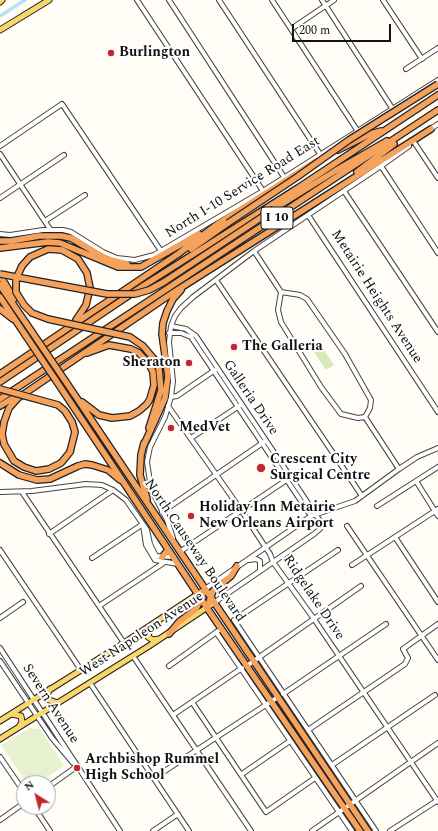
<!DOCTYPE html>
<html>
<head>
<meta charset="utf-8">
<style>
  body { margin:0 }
  #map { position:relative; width:438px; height:831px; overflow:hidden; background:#fffdf5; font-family:Spectral,serif }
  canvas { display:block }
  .north { position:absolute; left:16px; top:775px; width:40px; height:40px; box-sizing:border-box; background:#fff; border:1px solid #a0a0a0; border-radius:50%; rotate:324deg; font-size:11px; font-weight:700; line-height:16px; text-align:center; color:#111 }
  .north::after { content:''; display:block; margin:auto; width:14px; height:18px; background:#c4262e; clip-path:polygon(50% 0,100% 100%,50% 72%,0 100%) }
  .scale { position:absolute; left:292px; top:24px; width:99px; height:18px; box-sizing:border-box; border:2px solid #111; border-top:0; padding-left:5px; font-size:12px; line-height:14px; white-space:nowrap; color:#111; -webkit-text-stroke:3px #fff; paint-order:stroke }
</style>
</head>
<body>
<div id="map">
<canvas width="438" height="831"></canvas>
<div class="north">N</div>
<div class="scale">200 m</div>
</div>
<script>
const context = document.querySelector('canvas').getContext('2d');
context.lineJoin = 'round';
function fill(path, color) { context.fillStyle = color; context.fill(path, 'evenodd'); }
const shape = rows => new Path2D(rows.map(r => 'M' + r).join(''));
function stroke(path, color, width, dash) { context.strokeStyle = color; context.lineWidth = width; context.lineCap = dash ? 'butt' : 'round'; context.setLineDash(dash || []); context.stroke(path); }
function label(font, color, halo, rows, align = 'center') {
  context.font = font + ' Spectral,serif'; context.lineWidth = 4; context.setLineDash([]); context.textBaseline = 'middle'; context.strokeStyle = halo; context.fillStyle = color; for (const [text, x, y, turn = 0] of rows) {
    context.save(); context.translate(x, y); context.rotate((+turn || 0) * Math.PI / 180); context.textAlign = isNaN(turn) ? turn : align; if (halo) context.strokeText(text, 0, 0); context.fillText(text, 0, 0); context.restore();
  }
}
fill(shape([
  [322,347,334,365,326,370,314,352]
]), '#d5ebbd');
fill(shape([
  [30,728,40,729,64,766,38,783,27,783,1,745]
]), '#e6f2cf');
stroke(shape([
  [0,16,25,0]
]), '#b9e0f7', 3.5);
const minor = shape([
  [137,0,263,191],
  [169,0,284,177],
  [219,0,320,154],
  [272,0,357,130],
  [322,0,392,108],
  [383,0,422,59],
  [291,29,334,0],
  [406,69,438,48],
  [429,130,438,124],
  [414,142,438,178],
  [0,146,62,104,161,251],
  [0,154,50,229],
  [381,166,438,253],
  [344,191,438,332],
  [0,198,64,155],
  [308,215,438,412],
  [45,221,85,195],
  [0,234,10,235,43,230,63,230,71,232,103,252,117,258,135,260,154,255,263,191,438,80],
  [254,251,281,292],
  [216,280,362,496],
  [281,292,300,295,307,299,345,354,371,400,370,408,365,417],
  [281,292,278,310,281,322,321,387,341,414,358,418,365,417],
  [171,326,186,329,196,336,320,521,320,529,314,534,215,602],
  [169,333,181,333,191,337,311,516],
  [171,397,177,396,215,370],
  [168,406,241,510,270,554,273,562,314,619,438,802],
  [365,417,399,469],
  [191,438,239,406],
  [416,481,438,516],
  [0,492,32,491,86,484,102,485,113,490,126,500,147,530,150,544,156,556,174,557],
  [22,492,124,643],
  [377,506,438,467],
  [162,512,264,442],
  [143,525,146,545,155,560,178,564],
  [347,526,438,660],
  [49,534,113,490],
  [395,537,438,602],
  [173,538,167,520,151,489,147,462,150,447,165,417,171,397,173,381,169,342,171,326,175,316,181,308,193,297,254,251,381,166,409,146],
  [0,550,81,670],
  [338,550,234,620,376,831],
  [181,551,288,479],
  [92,558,143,524],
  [249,560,256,559,260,561,260,570],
  [352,565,438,509],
  [205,589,311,516,355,501,399,469,417,457,438,448],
  [99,606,165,562],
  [0,618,23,602],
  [216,632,352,831],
  [0,648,120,831],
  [133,656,251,831],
  [0,661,52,738,73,763],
  [248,665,361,586],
  [169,666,218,631],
  [90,683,189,831],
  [283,694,386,624],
  [192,702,266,812,315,778],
  [173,715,242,668],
  [308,730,405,664,408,658,403,649,438,624],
  [0,757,24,792],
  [332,765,435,695],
  [242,774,290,741],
  [154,778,278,697],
  [48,787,76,767],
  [34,807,50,831],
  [0,820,24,803],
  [153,831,178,814],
  [312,831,438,743],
  [390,831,438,800]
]);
const major = shape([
  [0,2,2,0],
  [0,30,49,0],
  [153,627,149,632,148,637,153,640,159,639],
  [50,689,47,695,49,700,58,703],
  [12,714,21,716,22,722,19,727],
  [0,721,124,643,201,592],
  [0,739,149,646,215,602]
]);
const highway = shape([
  [338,150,370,134,381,131],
  [357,172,394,144],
  [274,209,335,171,387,141],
  [0,241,11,241,39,236,61,236,71,238,107,259,127,264],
  [0,248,48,242,60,243,118,267,141,267,199,234],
  [191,249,228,223],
  [22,266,30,257,48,249,62,250,78,259,87,273,90,288,86,305,76,320],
  [0,275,14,299],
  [0,285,32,332],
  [0,297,26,336],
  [0,309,13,319],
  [0,374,178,254,219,223,316,161],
  [55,379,207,608,360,831],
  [0,382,143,286,298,188,438,95],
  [66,382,368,831],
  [0,399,438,110],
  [82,402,99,415,112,418,130,416,139,411,147,404,150,399,154,385,153,372,149,364,139,353,131,349,109,345,87,353],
  [0,406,18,395],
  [149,428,161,390,159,369,154,359],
  [144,443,141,455,140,475,147,499],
  [143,447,165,398,168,376,162,334,163,323,167,311,173,299,181,290],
  [70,452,61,463,49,469,36,471,24,467,14,461,4,444,2,434,4,422,9,408,18,398,171,294,431,129],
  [0,463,19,475,37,480,50,479,78,466,85,464,92,465,108,470,120,480],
  [162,557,168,550],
  [207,608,213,591,231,576,237,566],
  [169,634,179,622,196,609,205,589]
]);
stroke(minor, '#444', 6);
stroke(major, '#222', 7);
stroke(highway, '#222', 8);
stroke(minor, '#fff', 4);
stroke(major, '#f9d66b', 5);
stroke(highway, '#f5a25d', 5.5);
const highwayBridge = shape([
  [228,223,297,177,349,140,438,84],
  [22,266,16,279,16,292,24,305,32,313,48,319,130,337,143,346,154,359],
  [0,274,107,294,135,294,149,290,164,282,274,209],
  [32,332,66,382],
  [26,336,55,379],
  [0,389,58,405,65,411,72,422,75,432,70,452]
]);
stroke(highwayBridge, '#222', 8, []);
stroke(highwayBridge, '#f5a25d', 5.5);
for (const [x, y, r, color] of [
  [111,53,4,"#c4262e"],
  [234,347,4,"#c4262e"],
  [189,363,4,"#c4262e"],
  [171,428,4,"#c4262e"],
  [261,468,5,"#c4262e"],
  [191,516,4,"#c4262e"],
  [77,768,4,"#c4262e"]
]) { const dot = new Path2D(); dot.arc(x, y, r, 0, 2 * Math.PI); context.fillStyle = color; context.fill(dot); stroke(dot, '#fff', 1.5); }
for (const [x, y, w] of [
  [277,218,32]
]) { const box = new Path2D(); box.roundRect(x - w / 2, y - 11, w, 22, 3); context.fillStyle = '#fff'; context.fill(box); stroke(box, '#111', 1); }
label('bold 13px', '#111', null, [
  ["I 10",277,218]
]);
label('bold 14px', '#111', '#fff', [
  ["Burlington",119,53],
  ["The Galleria",242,347],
  ["Sheraton",181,363,"right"],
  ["MedVet",179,428],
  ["Crescent City",270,460],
  ["Surgical Centre",270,476],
  ["Holiday Inn Metairie",199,508],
  ["New Orleans Airport",199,524],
  ["Archbishop Rummel",85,760],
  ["High School",85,776]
], 'left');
label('14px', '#111', '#fff', [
  ["North I-10 Service Road East",243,188,-32],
  ["Metairie Heights Avenue",376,297,57],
  ["Galleria Drive",250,398,56],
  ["North Causeway Boulevard",194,551,56],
  ["Ridgelake Drive",313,598,56],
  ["West Napoleon Avenue",142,635,-33],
  ["Severn Avenue",50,704,57]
]);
</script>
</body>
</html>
